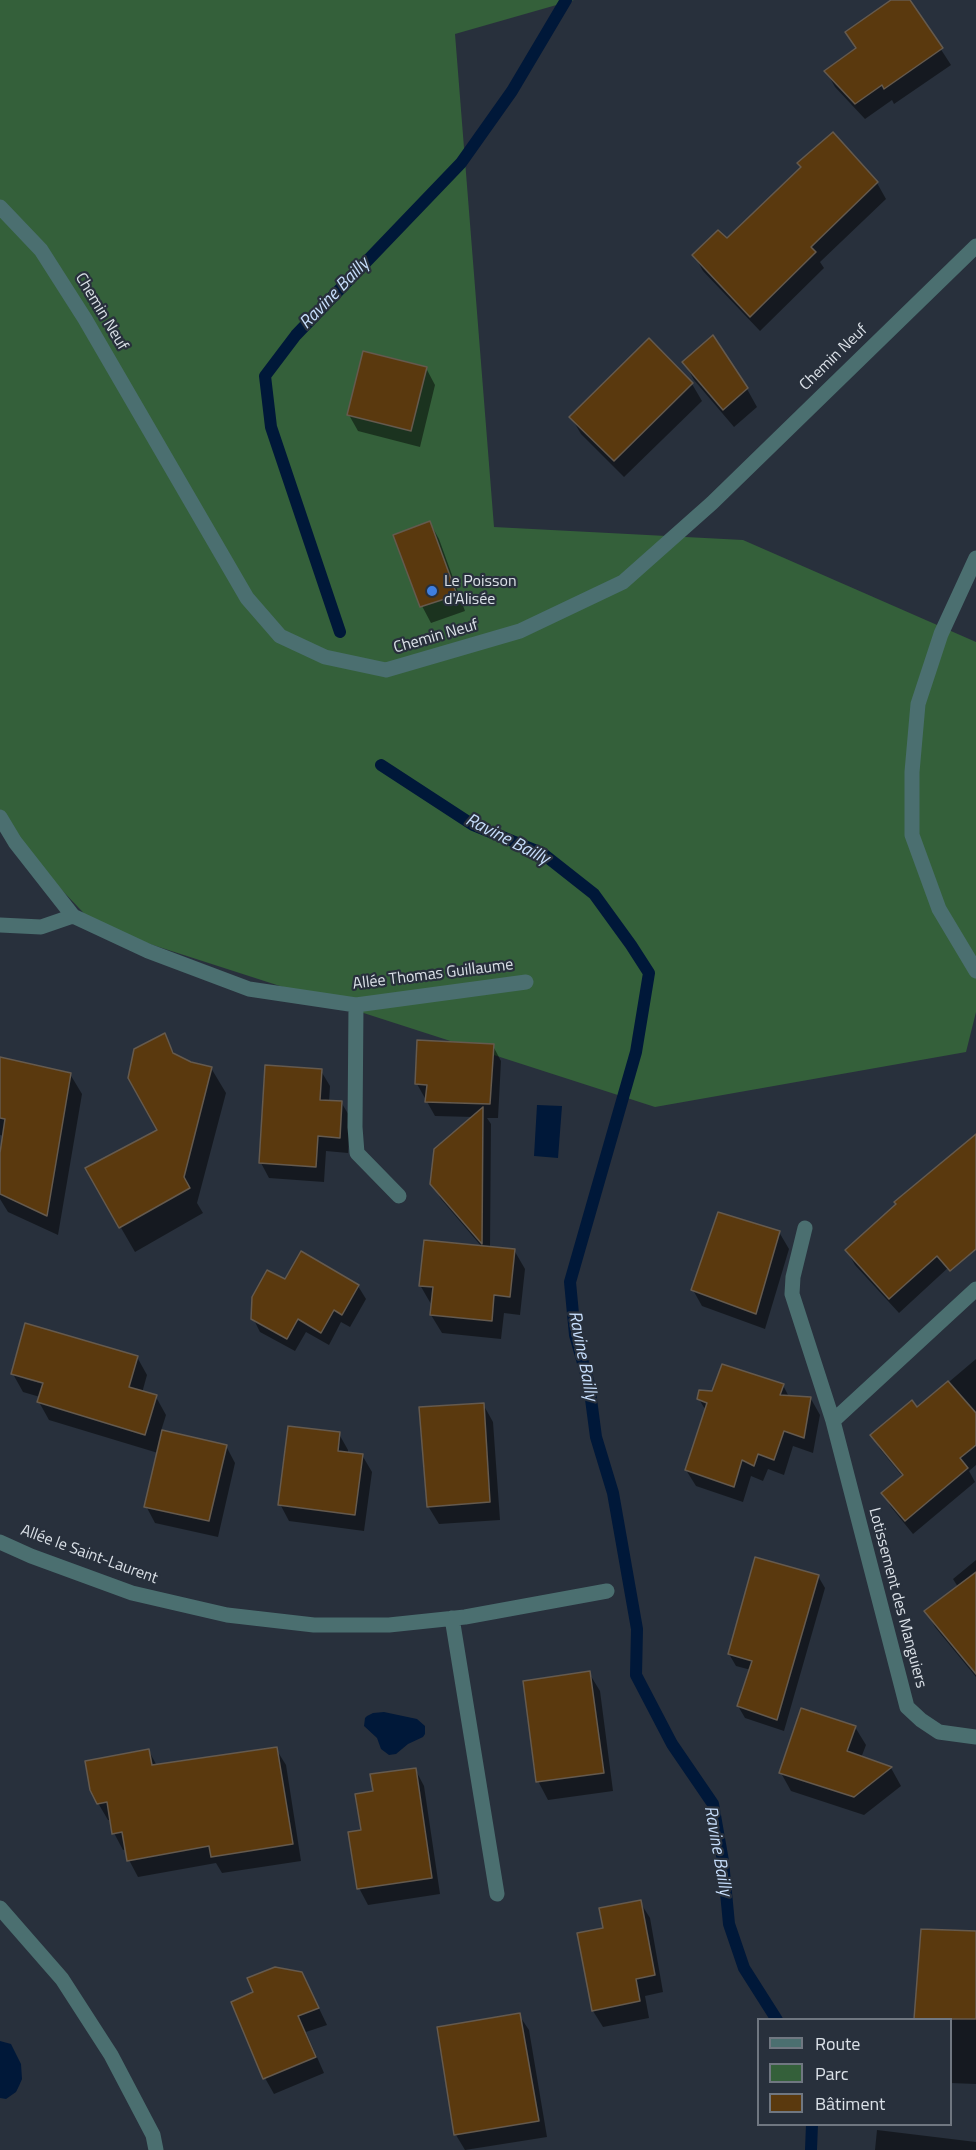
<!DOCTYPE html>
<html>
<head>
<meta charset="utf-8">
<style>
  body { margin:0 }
  #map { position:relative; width:976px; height:2150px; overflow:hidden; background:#28303c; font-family:"Titillium Web",sans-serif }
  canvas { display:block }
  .legend { position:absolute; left:757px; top:2018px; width:195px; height:108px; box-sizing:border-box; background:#28303c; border:2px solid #707781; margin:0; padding:8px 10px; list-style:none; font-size:18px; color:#dbe1e8 }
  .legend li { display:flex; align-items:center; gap:12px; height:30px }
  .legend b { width:30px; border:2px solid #707781 }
</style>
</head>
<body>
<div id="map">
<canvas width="976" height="2150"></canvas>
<ul class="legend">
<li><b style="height:8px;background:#4b6f70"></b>Route</li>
<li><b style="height:16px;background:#34603a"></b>Parc</li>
<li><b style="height:16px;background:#5a390e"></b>Bâtiment</li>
</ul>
</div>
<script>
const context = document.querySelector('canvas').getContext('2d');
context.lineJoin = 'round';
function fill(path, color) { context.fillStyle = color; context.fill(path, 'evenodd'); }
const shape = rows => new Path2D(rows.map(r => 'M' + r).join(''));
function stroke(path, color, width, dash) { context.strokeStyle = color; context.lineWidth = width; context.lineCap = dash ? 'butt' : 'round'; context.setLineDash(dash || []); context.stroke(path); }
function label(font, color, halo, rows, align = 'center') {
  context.font = font + ' "Titillium Web",sans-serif'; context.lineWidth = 4.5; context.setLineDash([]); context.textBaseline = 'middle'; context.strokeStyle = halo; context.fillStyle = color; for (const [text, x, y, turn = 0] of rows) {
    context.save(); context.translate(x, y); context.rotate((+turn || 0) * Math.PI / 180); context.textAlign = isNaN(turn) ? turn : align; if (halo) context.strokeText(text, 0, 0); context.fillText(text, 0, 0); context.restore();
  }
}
fill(shape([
  [0,0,574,0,455,34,494,527,743,540,976,642,976,1012,966,1052,655,1107,97,927,0,825]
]), '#34603a');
fill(shape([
  [537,1105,562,1106,558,1158,534,1156],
  [384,1712,417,1719,425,1726,425,1734,423,1737,408,1744,396,1754,389,1755,381,1749,377,1738,364,1726,365,1718,367,1716,373,1713],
  [0,2041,11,2044,21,2064,22,2079,19,2086,16,2092,6,2099,0,2098]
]), '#001839');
fill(shape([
  [894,0,909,0,951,65,894,104,892,100,865,119,835,87,826,71,856,50,847,33],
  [833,134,877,183,886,199,820,262,824,268,760,331,703,271,694,255,726,241,802,168],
  [649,340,692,384,702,401,624,477,581,434,571,417],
  [684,362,747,389,757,407,734,427,694,380],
  [426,368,435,385,420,447,358,431,349,415],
  [430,523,439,539,465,611,431,623,422,606,395,536],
  [164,1035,176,1056,191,1064,211,1068,226,1093,197,1203,203,1213,135,1252,87,1169,159,1130],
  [493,1046,501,1061,498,1118,487,1118,491,1124,490,1248,514,1250,525,1269,520,1315,504,1313,501,1339,442,1333,431,1315,433,1304,431,1304,420,1285,482,1247,441,1199,432,1183,473,1117,435,1116,417,1084],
  [0,1059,70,1074,82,1094,58,1235,8,1212,0,1199,0,1163,4,1136,0,1135],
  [321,1071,330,1086,329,1102,341,1102,350,1117,348,1153,326,1151,324,1182,269,1178,261,1163],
  [976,1136,976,1238,963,1254,899,1313,855,1265,847,1251],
  [779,1232,789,1249,765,1329,702,1306,693,1290],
  [286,1281,358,1286,366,1299,350,1327,341,1322,329,1345,306,1332,295,1351,260,1332,253,1318],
  [137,1357,147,1375,142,1393,156,1397,166,1415,161,1431,226,1446,235,1463,218,1537,155,1523,146,1506,158,1453,49,1420,39,1402,40,1397,23,1392,13,1374],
  [25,1376,51,1383,50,1386,25,1379],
  [976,1359,976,1465,969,1471,975,1482,913,1534,891,1507,883,1493,903,1477,880,1449,872,1435,917,1409],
  [783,1385,789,1397,811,1399,820,1415,813,1453,793,1446,784,1475,768,1469,763,1481,751,1476,743,1502,696,1486,686,1470,706,1411,699,1399,713,1393],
  [483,1404,493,1422,500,1520,439,1524,428,1506],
  [339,1434,348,1450,348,1453,362,1455,372,1472,364,1531,289,1521,280,1504],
  [976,1560,976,1677,935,1627,926,1611,958,1587,953,1579],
  [818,1576,825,1588,784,1731,745,1718,738,1706,751,1670,736,1666,729,1654],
  [589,1673,600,1691,613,1791,548,1800,538,1781],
  [855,1727,866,1745,861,1758,891,1768,901,1786,864,1815,791,1791,781,1773],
  [276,1749,286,1765,301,1861,222,1873,216,1863,138,1877,129,1860,127,1849,123,1850,114,1833,111,1820,108,1820,98,1803,149,1751,157,1766],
  [415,1769,424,1786,440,1894,368,1905,359,1888,362,1831,374,1793],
  [640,1902,650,1918,663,1992,645,1996,649,2018,603,2027,593,2011,605,1929],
  [922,1930,976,1934,976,2084,950,2083,950,2020,916,2020],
  [302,1973,327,2025,306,2032,324,2073,274,2094,265,2078],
  [519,2015,529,2030,547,2137,465,2150,456,2135,439,2028],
  [877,2130,976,2142,976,2150,875,2150]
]), '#0007');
stroke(shape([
  [340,632,271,427,265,376,296,335,461,163,512,91,566,0],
  [381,765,473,825,542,853,594,894,631,945,649,973,636,1052,570,1282,575,1335,589,1384,596,1437,613,1493,637,1629,636,1675,672,1744,713,1804,723,1861,729,1924,744,1968,777,2020],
  [811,2150,812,2124]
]), '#001839', 12);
const building = shape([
  [891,0,910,0,943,48,884,89,882,85,855,104,824,71,856,48,845,32,891,0],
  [833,132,878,182,811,247,816,252,750,317,692,255,718,230,727,238,801,167,797,163,833,132],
  [713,335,748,388,723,410,682,362,713,335],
  [649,338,693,383,614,461,569,417,649,338],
  [363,351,427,367,411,431,347,415,363,351],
  [430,521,457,595,420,607,393,535,430,521],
  [165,1033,173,1053,191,1062,212,1067,184,1177,190,1188,119,1228,85,1168,157,1130,128,1078,134,1049,165,1033],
  [417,1040,494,1044,490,1104,425,1102,427,1085,415,1084,417,1040],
  [0,1057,71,1073,47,1216,0,1194,0,1153,5,1119,0,1118,0,1057],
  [265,1065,322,1069,320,1100,342,1101,340,1138,318,1136,316,1167,259,1163,265,1065],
  [483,1107,482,1244,430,1184,434,1149,483,1107],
  [976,1134,976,1249,950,1271,937,1256,889,1299,845,1250,896,1204,894,1202,976,1134],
  [718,1212,780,1231,756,1314,691,1290,718,1212],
  [424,1240,515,1249,510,1297,494,1295,492,1321,430,1315,433,1287,419,1286,424,1240],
  [301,1251,359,1285,342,1315,334,1310,321,1333,298,1319,287,1339,251,1319,252,1297,267,1270,285,1279,301,1251],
  [25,1323,138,1356,129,1387,157,1395,145,1435,37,1402,43,1383,11,1374,25,1323],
  [722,1364,784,1384,780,1395,811,1397,804,1438,784,1431,774,1460,758,1454,754,1466,742,1460,734,1487,685,1470,707,1403,697,1399,699,1390,712,1391,722,1364],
  [948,1381,976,1413,976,1445,960,1458,968,1468,905,1521,881,1493,903,1475,870,1435,912,1400,917,1407,948,1381],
  [484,1403,490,1502,427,1507,419,1407,484,1403],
  [288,1426,340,1432,338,1451,363,1454,355,1515,278,1505,288,1426],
  [162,1430,227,1445,209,1521,144,1507,162,1430],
  [755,1557,819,1575,777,1720,737,1706,752,1661,728,1654,755,1557],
  [976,1572,976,1674,924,1611,976,1572],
  [590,1671,604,1773,536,1782,523,1681,590,1671],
  [801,1708,856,1726,847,1751,892,1767,854,1797,779,1773,801,1708],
  [277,1747,293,1844,211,1857,209,1846,127,1861,122,1832,112,1834,107,1802,97,1804,90,1790,85,1761,149,1749,152,1765,277,1747],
  [416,1768,432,1878,357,1889,348,1832,361,1830,355,1794,373,1791,370,1774,416,1768],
  [641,1900,655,1975,636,1979,640,2001,592,2011,577,1933,603,1928,599,1908,641,1900],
  [921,1929,976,1931,976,2019,914,2019,921,1929],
  [275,1967,302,1972,319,2008,298,2016,316,2057,263,2079,231,2002,253,1992,247,1978,275,1967],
  [520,2013,539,2121,454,2135,437,2027,520,2013]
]);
fill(building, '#5a390e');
stroke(building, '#655a4e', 1.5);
stroke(shape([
  [0,817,15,842,73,916,148,951,249,989,356,1005,526,982],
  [0,925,41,927,73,916],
  [356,1005,355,1127,357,1153,399,1196],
  [805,1228,793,1277,792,1294,833,1421],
  [976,1289,833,1421,907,1707,921,1720,939,1732,976,1737],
  [0,1542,31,1556,132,1593,227,1615,314,1625,389,1625,465,1617,607,1591],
  [452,1618,497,1894],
  [0,1908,62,1979,111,2055,153,2135,156,2150]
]), '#4b6f70', 15);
stroke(shape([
  [0,207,41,250,85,319,247,598,280,636,325,657,386,670,520,631,623,582,712,503,976,246],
  [976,558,941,634,918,704,912,772,912,835,939,909,976,971]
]), '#4b6f70', 15);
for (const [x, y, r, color] of [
  [432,591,6,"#3f7fe0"]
]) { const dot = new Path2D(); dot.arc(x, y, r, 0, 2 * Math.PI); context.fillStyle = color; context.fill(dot); stroke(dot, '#28303c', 2); }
label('16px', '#dbe1e8', '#28303c', [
  ["Chemin Neuf",101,312,59],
  ["Chemin Neuf",834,358,-44],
  ["Chemin Neuf",436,637,-16],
  ["Allée Thomas Guillaume",433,975,-7],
  ["Allée le Saint-Laurent",89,1555,20],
  ["Lotissement des Manguiers",897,1598,75]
]);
label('16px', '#dbe1e8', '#28303c', [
  ["Le Poisson",444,582],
  ["d'Alisée",444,600]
], 'left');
label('italic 18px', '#c6ddfb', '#28303c', [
  ["Ravine Bailly",335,294,-46],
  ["Ravine Bailly",507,840,27],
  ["Ravine Bailly",582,1356,79],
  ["Ravine Bailly",717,1851,80]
]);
</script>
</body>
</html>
